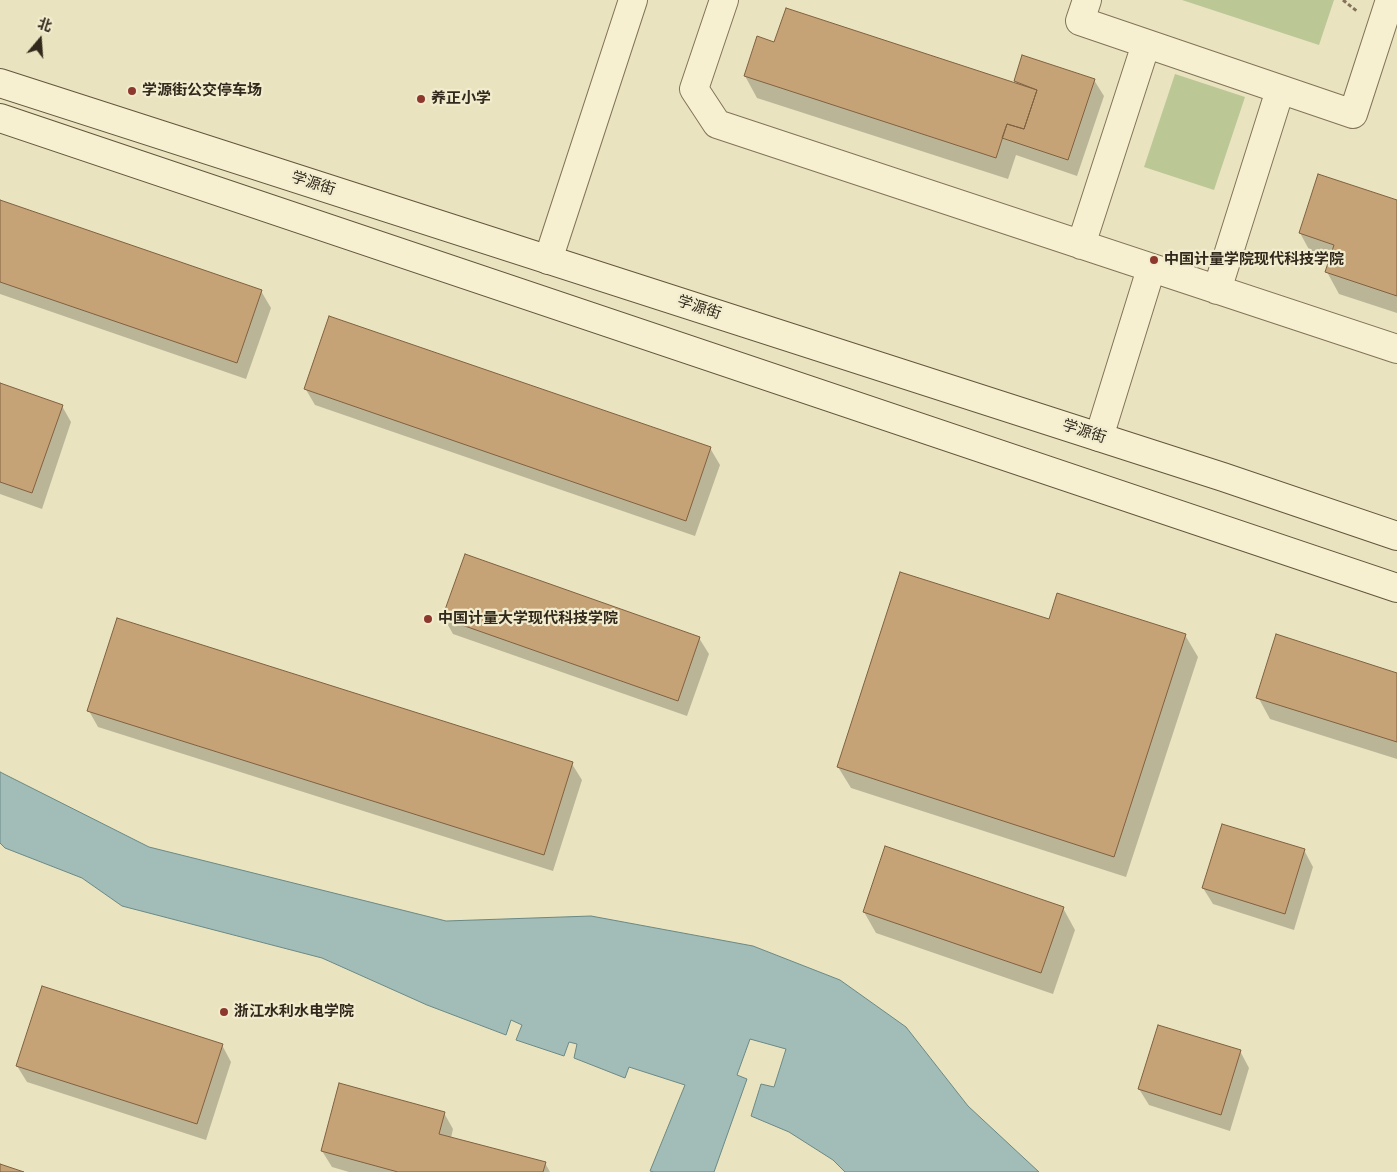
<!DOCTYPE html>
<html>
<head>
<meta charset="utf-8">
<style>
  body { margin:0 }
  #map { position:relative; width:1397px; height:1172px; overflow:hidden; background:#eae3bf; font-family:"Times New Roman","Noto Sans SC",serif }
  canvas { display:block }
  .north { position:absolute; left:15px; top:15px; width:50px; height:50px; -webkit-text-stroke:4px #f2ecce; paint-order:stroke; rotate:18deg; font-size:14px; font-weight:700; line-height:20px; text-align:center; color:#32291c }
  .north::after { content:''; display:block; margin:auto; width:18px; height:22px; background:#32291c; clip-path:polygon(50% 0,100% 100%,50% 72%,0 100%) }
</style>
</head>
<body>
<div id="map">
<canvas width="1397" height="1172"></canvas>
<div class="north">北</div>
</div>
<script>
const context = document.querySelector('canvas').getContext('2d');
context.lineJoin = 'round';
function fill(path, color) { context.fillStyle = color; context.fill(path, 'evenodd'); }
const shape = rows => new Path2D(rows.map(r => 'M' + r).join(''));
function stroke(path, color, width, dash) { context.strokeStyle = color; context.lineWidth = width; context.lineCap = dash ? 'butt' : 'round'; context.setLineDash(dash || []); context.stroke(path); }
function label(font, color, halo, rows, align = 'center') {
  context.font = font + ' "Times New Roman","Noto Sans SC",serif'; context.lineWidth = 4.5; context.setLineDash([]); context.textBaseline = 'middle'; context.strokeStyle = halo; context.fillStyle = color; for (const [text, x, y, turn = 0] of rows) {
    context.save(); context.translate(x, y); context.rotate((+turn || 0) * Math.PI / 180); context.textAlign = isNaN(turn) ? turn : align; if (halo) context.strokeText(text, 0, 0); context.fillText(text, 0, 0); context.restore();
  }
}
fill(shape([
  [1182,0,1334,0,1319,45],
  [1175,74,1245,97,1214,190,1144,167]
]), '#bbc794');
const water = shape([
  [0,772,149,847,446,921,591,916,753,946,840,980,906,1027,968,1106,1039,1172,845,1172,833,1160,789,1132,751,1116,761,1084,774,1087,786,1049,750,1039,737,1075,747,1079,714,1172,654,1172,650,1171,685,1085,629,1067,625,1078,574,1058,577,1044,569,1042,564,1056,516,1040,522,1025,511,1020,506,1035,427,1005,322,958,122,906,82,878,5,848,0,843,0,772]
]);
fill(water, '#a2bcb8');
stroke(water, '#6a8985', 1);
fill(shape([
  [775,44,1017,84,1015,81,1094,80,1104,96,1077,176,1016,155,1008,179,757,98,745,76],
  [0,201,261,291,271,308,246,379,0,294],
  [1397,201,1397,313,1339,294,1327,272,1330,261,1312,255,1300,233],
  [0,385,62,406,71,422,42,509,0,494],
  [305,388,710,448,720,465,695,536,315,405],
  [444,618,699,638,709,654,687,716,453,634],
  [1050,621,1185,635,1198,657,1126,877,851,788,838,767],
  [1397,674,1397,759,1270,719,1258,697],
  [89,711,572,764,582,780,553,871,98,727],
  [1304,850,1313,867,1294,930,1213,904,1203,888],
  [1063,908,1075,930,1053,994,876,933,864,912],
  [222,1045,231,1062,206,1140,27,1082,17,1066],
  [1240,1051,1249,1068,1230,1131,1149,1105,1139,1089],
  [444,1113,453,1129,451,1138,545,1163,550,1172,349,1172,332,1167,322,1151]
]), '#0003');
const building = shape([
  [786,8,1037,90,1024,129,1007,124,996,158,744,76,757,36,774,42,786,8],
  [1022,55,1095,79,1068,160,1002,138,1007,124,1024,129,1037,90,1014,81,1022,55],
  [1318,174,1397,200,1397,296,1325,272,1334,245,1299,233,1318,174],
  [0,200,262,290,237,363,0,282,0,200],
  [329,316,711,447,686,521,304,389,329,316],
  [0,383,63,405,32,493,0,482,0,383],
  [465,554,700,637,678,701,442,618,465,554],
  [900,572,1049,619,1057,593,1186,634,1114,857,837,767,900,572],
  [117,618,573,762,544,855,87,711,117,618],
  [1276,634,1397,673,1397,742,1256,698,1276,634],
  [1222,824,1305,849,1285,914,1202,888,1222,824],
  [885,846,1064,907,1041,973,863,912,885,846],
  [42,986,223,1044,197,1124,16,1066,42,986],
  [1158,1025,1241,1050,1221,1115,1138,1089,1158,1025],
  [339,1083,445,1112,439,1134,546,1162,543,1172,398,1172,321,1151,339,1083],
  [0,1164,24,1172,0,1172,0,1164]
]);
fill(building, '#c6a277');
stroke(building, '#7f6140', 1);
const street = shape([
  [724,0,694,89,717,124,1397,349],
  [1087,0,1080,21,1353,114,1390,0],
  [1081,245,1146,44],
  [548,260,633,0],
  [1217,290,1280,90],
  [1099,437,1151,269]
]);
const secondary = shape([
  [0,83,1223,477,1397,536],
  [0,118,1397,588]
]);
stroke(street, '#827359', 30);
stroke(secondary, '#63553c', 30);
stroke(shape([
  [1343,0,1358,12]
]), '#827359', 3, [4, 2.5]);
stroke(street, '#f6f0d1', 28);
stroke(secondary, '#f6f0d1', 28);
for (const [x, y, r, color] of [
  [132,91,5,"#8c382d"],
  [421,99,5,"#8c382d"],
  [1154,260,5,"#8c382d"],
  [428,619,5,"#8c382d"],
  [224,1012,5,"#8c382d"]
]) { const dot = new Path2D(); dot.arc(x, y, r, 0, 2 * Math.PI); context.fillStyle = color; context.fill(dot); stroke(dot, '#f2ecce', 2); }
label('bold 15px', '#32291c', '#f2ecce', [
  ["学源街公交停车场",142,91],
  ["养正小学",431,99],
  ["中国计量学院现代科技学院",1164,260],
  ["中国计量大学现代科技学院",438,619],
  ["浙江水利水电学院",234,1012]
], 'left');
label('15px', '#32291c', '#f2ecce', [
  ["学源街",313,184,18],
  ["学源街",699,308,18],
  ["学源街",1084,432,18]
]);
</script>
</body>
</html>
